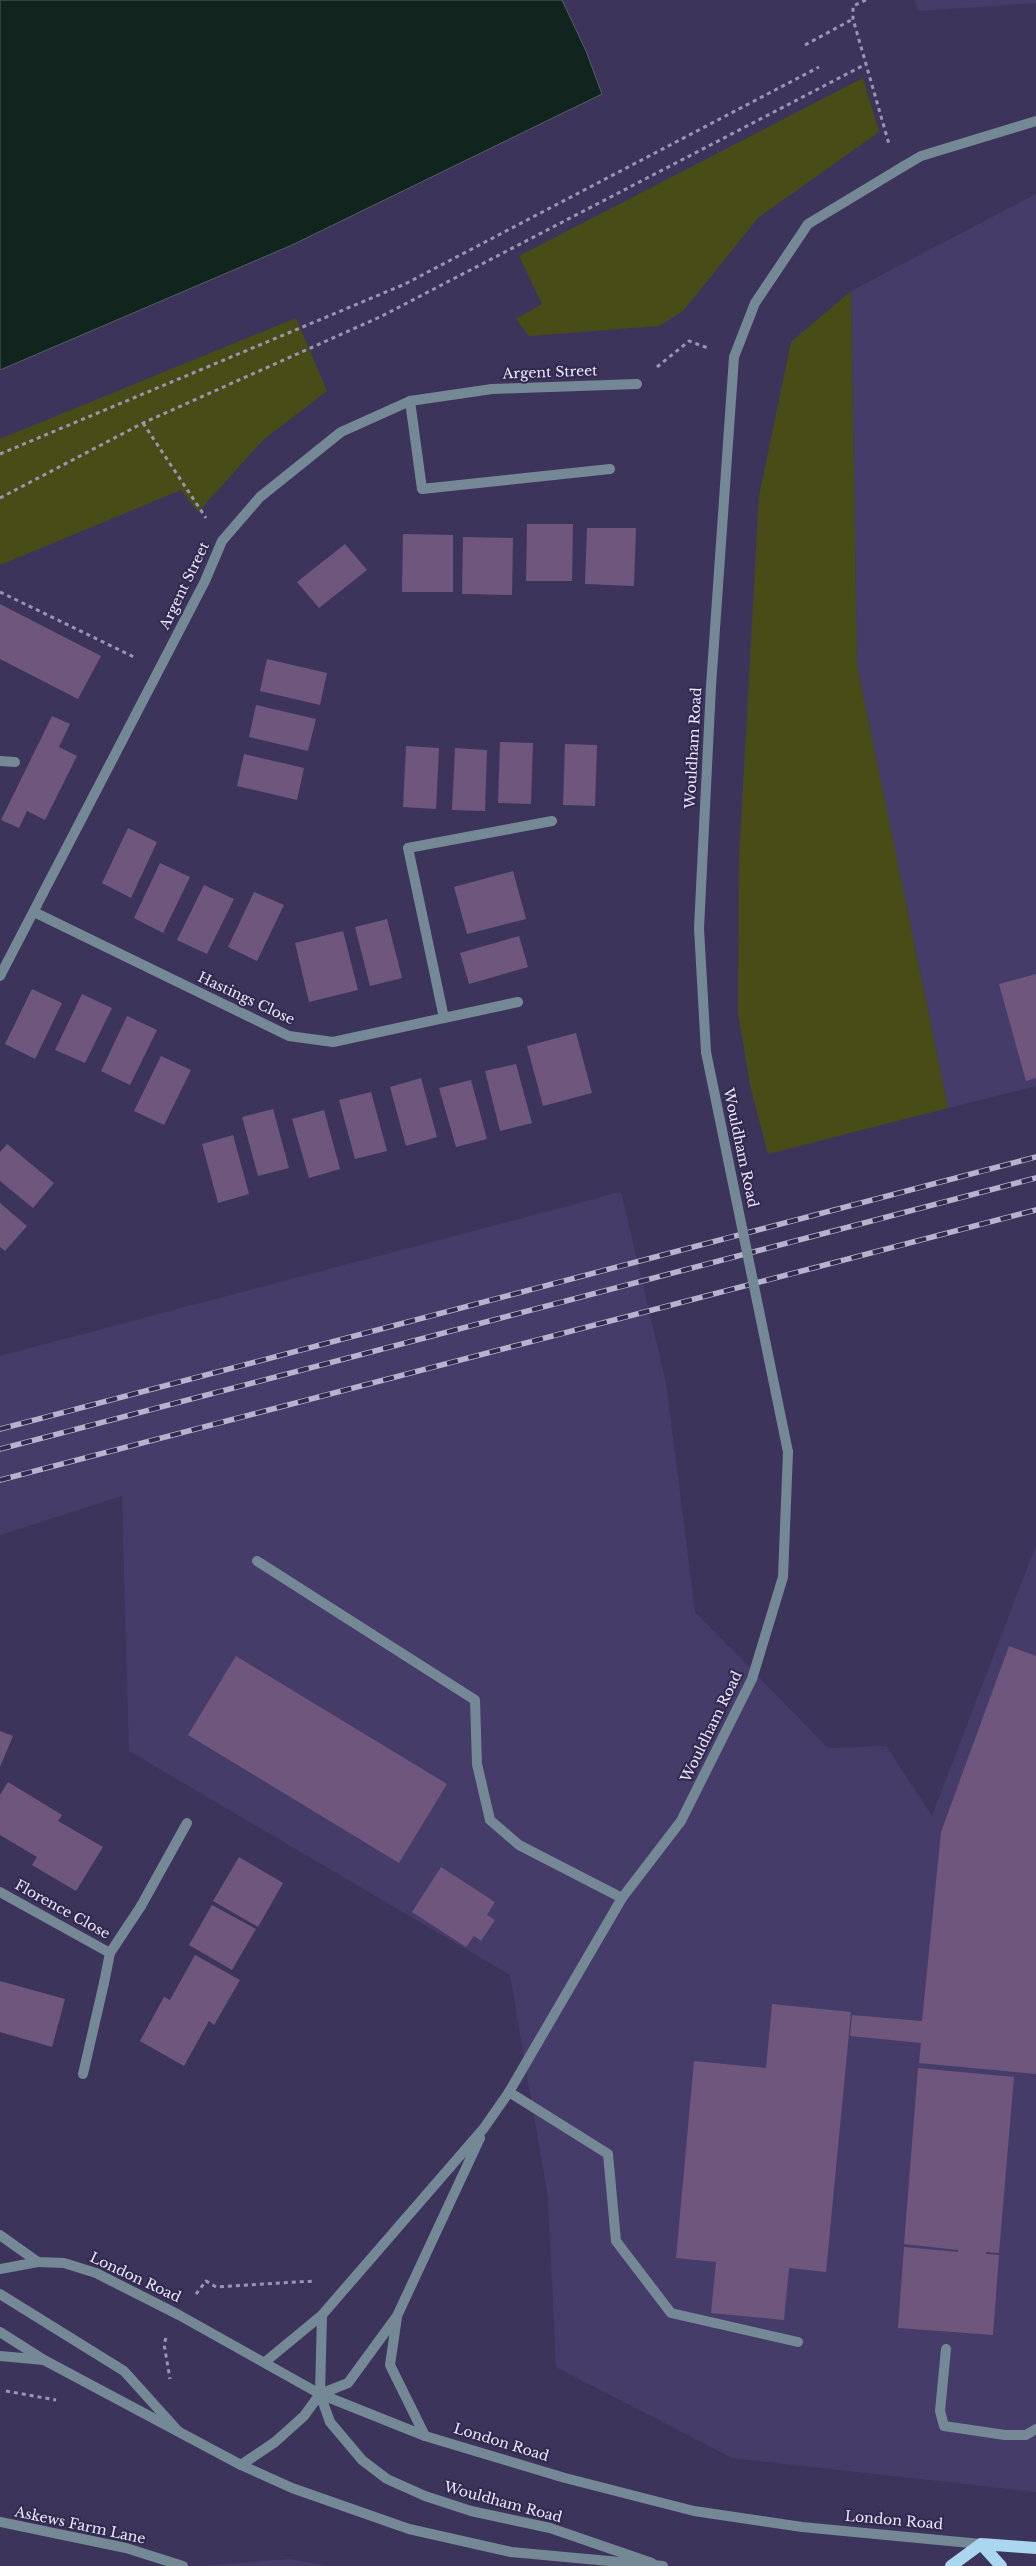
<!DOCTYPE html>
<html>
<head>
<meta charset="utf-8">
<style>
  body { margin:0 }
  canvas { display:block; background:#3d345b }
</style>
</head>
<body>
<canvas width="1036" height="2566"></canvas>
<script>
const context = document.querySelector('canvas').getContext('2d');
context.lineJoin = 'round';
function fill(path, color) { context.fillStyle = color; context.fill(path, 'evenodd'); }
const shape = rows => new Path2D(rows.map(r => 'M' + r).join(''));
function stroke(path, color, width, dash) { context.strokeStyle = color; context.lineWidth = width; context.lineCap = dash ? 'butt' : 'round'; context.setLineDash(dash || []); context.stroke(path); }
function label(font, color, halo, rows, align = 'center') {
  context.font = font + ' "Libre Baskerville",serif'; context.lineWidth = 4.5; context.setLineDash([]); context.textBaseline = 'middle'; context.strokeStyle = halo; context.fillStyle = color; for (const [text, x, y, turn = 0] of rows) {
    context.save(); context.translate(x, y); context.rotate((+turn || 0) * Math.PI / 180); context.textAlign = isNaN(turn) ? turn : align; if (halo) context.strokeText(text, 0, 0); context.fillText(text, 0, 0); context.restore();
  }
}
fill(shape([
  [915,0,1036,0,1036,3,918,11],
  [1036,194,1036,1086,948,1108,857,665,851,291],
  [621,1192,666,1383,695,1612,828,1748,886,1746,932,1816,1036,1545,1036,2492,732,2458,556,2367,548,2197,510,1975,129,1751,122,1496,0,1535,0,1356],
  [290,2559,328,2566,199,2566]
]), '#463c69');
fill(shape([
  [863,78,879,132,759,217,683,311,659,326,529,336,516,319,542,304,519,256],
  [851,291,857,665,948,1108,768,1154,750,1085,738,1012,739,859,759,496,791,342],
  [296,318,327,391,263,440,198,512,181,490,0,565,0,439]
]), '#484c16');
const water = shape([
  [0,0,562,0,586,51,602,94,292,245,0,370,0,0]
]);
fill(water, '#11241e');
stroke(water, '#535f62', 1);
fill(shape([
  [527,524,573,524,572,581,526,581],
  [587,528,636,528,634,586,585,584],
  [403,534,453,535,453,592,402,592],
  [463,537,513,538,512,595,462,594],
  [345,544,367,570,319,608,297,582],
  [0,604,101,656,78,699,0,659],
  [267,659,327,673,320,705,260,691],
  [256,705,316,719,308,751,249,737],
  [52,716,70,724,59,747,77,756,45,820,27,811,19,828,1,820],
  [500,742,533,743,531,804,498,803],
  [565,744,597,745,595,806,563,805],
  [406,746,439,748,436,809,403,807],
  [455,748,487,750,485,811,452,810],
  [244,754,304,768,297,800,237,786],
  [128,828,157,842,131,898,102,883],
  [160,863,190,877,163,933,134,918],
  [513,871,526,919,467,934,454,887],
  [204,885,234,899,207,954,177,940],
  [254,892,284,905,257,961,228,947],
  [387,919,402,978,370,986,355,927],
  [343,931,358,990,309,1002,295,943],
  [519,936,528,967,469,984,460,953],
  [1036,974,1036,1078,1026,1081,999,984],
  [32,989,62,1003,35,1059,5,1044],
  [82,994,112,1008,85,1063,55,1050],
  [127,1016,157,1030,130,1085,101,1071],
  [576,1033,592,1093,543,1106,527,1046],
  [161,1056,191,1070,164,1125,134,1111],
  [516,1064,532,1123,500,1131,485,1071],
  [421,1078,437,1137,406,1146,390,1087],
  [471,1080,487,1139,456,1147,439,1088],
  [371,1092,387,1151,355,1159,339,1100],
  [273,1109,289,1168,258,1176,242,1117],
  [324,1110,340,1169,309,1178,292,1119],
  [233,1135,249,1194,218,1203,202,1144],
  [7,1144,54,1183,33,1208,0,1181,0,1152],
  [0,1203,27,1226,5,1251,0,1247],
  [1009,1646,1036,1656,1036,2074,919,2063,921,2043,850,2036,852,2015,922,2021,941,1832],
  [236,1656,447,1784,399,1863,188,1735],
  [0,1731,13,1736,0,1767],
  [8,1782,62,1815,58,1821,103,1847,76,1891,32,1865,37,1857,0,1835,0,1795],
  [239,1857,283,1883,258,1927,213,1901],
  [441,1867,495,1902,487,1915,495,1920,481,1941,474,1936,466,1947,412,1912],
  [212,1905,256,1929,232,1970,189,1945],
  [195,1955,240,1980,214,2025,209,2021,184,2066,140,2041,164,1997,170,2000],
  [0,1981,65,1999,52,2047,0,2032],
  [772,2004,851,2012,826,2272,789,2268,784,2320,711,2313,716,2262,676,2258,694,2061,766,2068],
  [918,2068,1014,2077,999,2253,986,2252,986,2254,999,2255,993,2335,898,2328,904,2247,958,2252,958,2250,904,2244]
]), '#6e567c');
stroke(shape([
  [866,0,853,6,853,19,889,144],
  [805,45,853,19],
  [657,367,689,341,708,348],
  [143,423,206,518],
  [0,454,405,284,819,67],
  [0,498,143,423,382,316,866,64],
  [0,592,136,658],
  [196,2294,206,2281,216,2287,314,2281],
  [166,2338,164,2344,170,2379],
  [6,2391,56,2400]
]), '#9b95b2', 3, [4, 4]);
stroke(shape([
  [904,166,921,156,1036,121],
  [410,401,422,489,610,469],
  [444,1018,408,848,552,821],
  [257,1561,475,1700,477,1764,490,1820,519,1845,622,1898],
  [141,1906,187,1823],
  [83,2074,104,1983],
  [509,2092,608,2154,616,2241,671,2313,798,2342],
  [0,2294,124,2371,178,2431],
  [946,2349,940,2411,944,2426,1005,2435,1026,2435,1036,2429]
]), '#748995', 10);
stroke(shape([
  [0,761,15,762],
  [34,912,289,1036,333,1042,518,1002],
  [0,976,205,581,222,541,260,497,341,432,410,401,492,389,637,384],
  [706,1052,699,928,711,686,734,357,755,303,808,224,904,166],
  [0,1892,110,1953],
  [104,1983,110,1953,141,1906],
  [0,2269,38,2262],
  [322,2315,320,2394,330,2422,362,2460,387,2479,425,2496,471,2511,550,2528,652,2563],
  [397,2317,390,2365,425,2436],
  [0,2356,44,2360],
  [265,2362,322,2315,484,2128,509,2092,622,1898,681,1821,752,1679,783,1577,788,1452],
  [241,2465,275,2442,304,2416,320,2394,348,2383,397,2316,480,2138],
  [0,2522,126,2548,183,2566]
]), '#748995', 10);
stroke(shape([
  [0,2235,38,2262,64,2263,96,2273,179,2315,320,2394,425,2436,565,2478,694,2511,802,2527,981,2544],
  [0,2332,44,2360,241,2465,292,2488,409,2529,511,2552,663,2566]
]), '#748995', 10);
stroke(shape([
  [981,2544,1036,2548],
  [981,2544,1001,2566],
  [951,2566,981,2544]
]), '#aad6ef', 12);
const rail = shape([
  [0,1429,1036,1157],
  [0,1449,1036,1178],
  [0,1480,1036,1210]
]);
stroke(rail, '#b8b3cd', 5.5);
stroke(rail, '#332a50', 4, [11]);
stroke(shape([
  [706,1052,788,1452]
]), '#748995', 10);
label('14px', '#eeeaff', '#332a50', [
  ["Argent Street",550,373,-2],
  ["Argent Street",185,586,-64],
  ["Wouldham Road",694,748,-87],
  ["Hastings Close",246,999,25],
  ["Wouldham Road",740,1148,78],
  ["Wouldham Road",712,1727,-64],
  ["Florence Close",62,1910,29],
  ["London Road",135,2278,25],
  ["London Road",501,2443,17],
  ["Wouldham Road",503,2503,15],
  ["London Road",894,2521,5],
  ["Askews Farm Lane",80,2526,12]
]);
</script>
</body>
</html>
